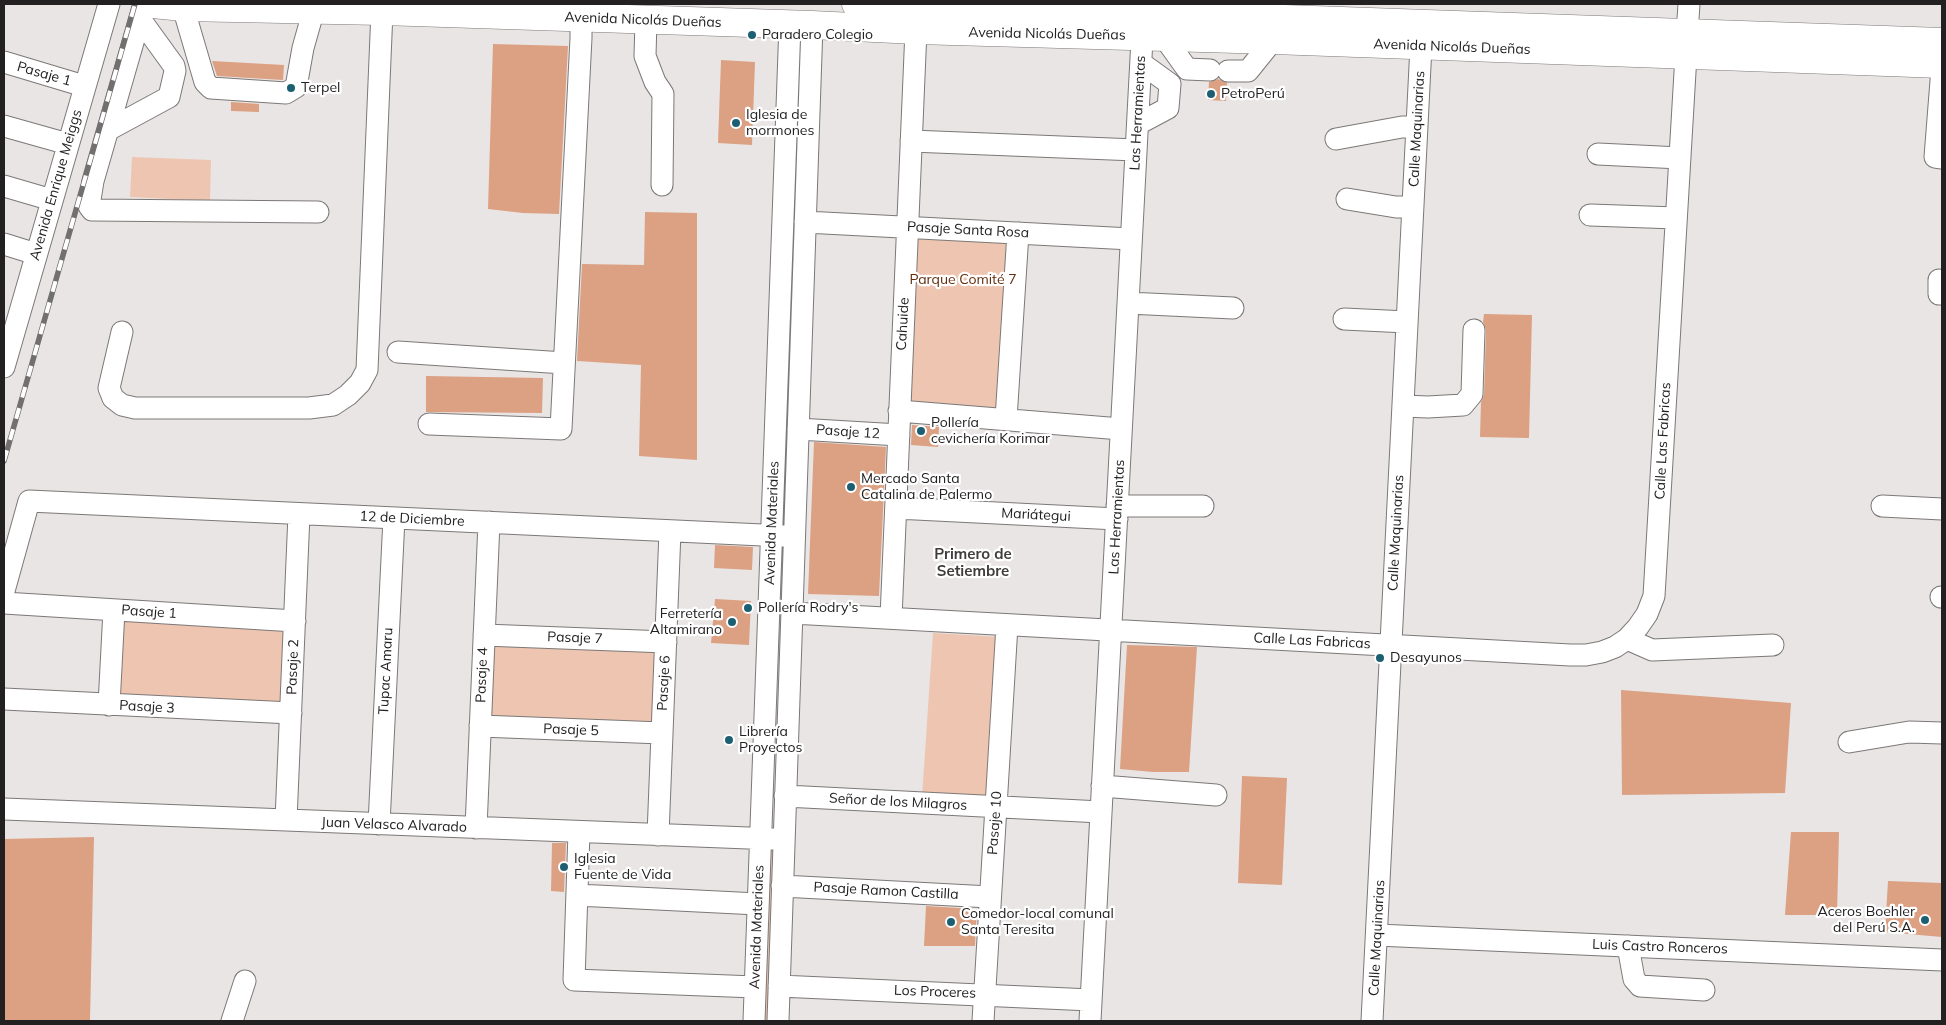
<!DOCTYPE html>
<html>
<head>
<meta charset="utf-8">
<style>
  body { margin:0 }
  #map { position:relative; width:1946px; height:1025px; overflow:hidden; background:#e9e5e4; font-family:Mulish,sans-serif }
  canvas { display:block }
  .frame { position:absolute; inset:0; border:5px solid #222020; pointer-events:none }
</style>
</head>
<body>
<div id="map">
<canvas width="1946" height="1025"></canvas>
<div class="frame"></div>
</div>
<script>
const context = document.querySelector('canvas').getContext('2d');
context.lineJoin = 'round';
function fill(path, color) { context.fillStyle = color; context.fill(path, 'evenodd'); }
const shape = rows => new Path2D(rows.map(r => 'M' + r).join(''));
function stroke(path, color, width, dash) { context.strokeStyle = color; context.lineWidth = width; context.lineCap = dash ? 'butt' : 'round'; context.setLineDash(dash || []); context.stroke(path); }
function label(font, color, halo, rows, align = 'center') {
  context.font = font + ' Mulish,sans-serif'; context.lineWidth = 4.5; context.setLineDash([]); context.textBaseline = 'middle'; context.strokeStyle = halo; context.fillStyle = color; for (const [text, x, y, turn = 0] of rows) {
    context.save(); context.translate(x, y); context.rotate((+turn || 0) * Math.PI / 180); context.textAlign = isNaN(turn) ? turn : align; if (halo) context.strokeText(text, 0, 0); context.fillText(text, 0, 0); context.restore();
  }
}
fill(shape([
  [132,157,211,160,210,201,130,197],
  [916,225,1015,230,1002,411,909,406],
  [116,613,290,624,288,709,112,701],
  [933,633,1001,637,990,801,922,797],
  [488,637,661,645,658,728,484,724],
  [761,845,774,845,768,1021,755,1021]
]), '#edc5b1');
fill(shape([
  [493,44,568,46,559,214,523,213,488,209],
  [721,60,755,62,752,145,718,143],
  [212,61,284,65,283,80,217,76],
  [1218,79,1227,83,1226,101,1208,100,1209,82],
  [231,102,259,104,259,112,231,111],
  [645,212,697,213,697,460,639,456,641,365,577,361,582,264,644,265],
  [1484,314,1532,315,1529,438,1480,437,1481,402,1484,394,1486,330,1483,322],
  [426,376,543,378,542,413,426,412],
  [912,425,939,427,938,447,911,445],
  [814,442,886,447,879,596,808,594],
  [715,545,753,547,752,570,714,568],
  [715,599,751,601,749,645,711,643],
  [1127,645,1197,647,1189,772,1153,772,1120,769],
  [1621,690,1791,703,1785,793,1622,795],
  [1242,776,1287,778,1282,885,1238,883],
  [1791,832,1839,832,1837,915,1785,915],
  [94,837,90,1021,4,1021,4,839],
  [552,843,566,843,564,892,551,891],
  [1888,881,1942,883,1942,937,1885,932],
  [926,906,977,909,975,946,924,946]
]), '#dca083');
const minor = shape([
  [144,4,93,181,89,206,92,210,318,212],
  [183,7,205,82,211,88,286,93,296,87,303,48,314,9],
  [646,20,645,56,655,82,663,94,662,185],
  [1687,34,1689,4],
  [1164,37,1187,69,1210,70],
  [4,62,84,86],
  [1942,68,1935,157,1942,158],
  [1228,71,1248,71,1273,40],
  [1138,124,1168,108,1170,84,1141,63],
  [4,126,68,144],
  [108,130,169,97,175,71,174,66,140,19],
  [1336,139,1402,127,1417,127],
  [911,141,1136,150],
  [1598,154,1680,158],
  [4,186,52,200],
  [1347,199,1396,207,1413,207],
  [1590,215,1676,218],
  [805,222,1131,239],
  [4,244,36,254],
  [1939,280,1939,294,1942,294],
  [1128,303,1233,308],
  [1344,319,1407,322],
  [122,332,109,388,113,398,122,405,135,408,309,408,333,405,348,395,360,383,367,370,382,11],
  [398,352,564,363],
  [4,367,109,4],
  [1403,406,1428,407,1463,405,1472,394,1474,330],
  [899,411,1121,429],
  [1006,419,1018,233],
  [429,424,561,429,581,38,581,19],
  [798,429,899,435],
  [1117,506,1203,506],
  [1882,506,1942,509],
  [896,508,1117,519],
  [4,591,29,501,784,536],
  [1941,597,1942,597],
  [4,603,295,621],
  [792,613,1570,655,1586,655,1602,652,1615,647,1627,639,1638,627,1647,614,1654,596,1686,55],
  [891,618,916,30,910,16],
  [484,635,666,642],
  [1627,639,1652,650,1773,645],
  [4,699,291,713],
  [109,705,114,610],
  [480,726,662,733],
  [1849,742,1909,732,1942,733],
  [1102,786,1216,795],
  [785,796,1101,812],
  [4,809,774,839],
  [286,820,299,514],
  [379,824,394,518],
  [476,828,489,522],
  [579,832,574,980,755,987],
  [658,835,670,531],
  [782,886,990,897],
  [577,895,758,904],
  [1377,935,1942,960],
  [1628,946,1634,979,1640,986,1704,990],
  [779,986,1091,1000],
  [232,1021,245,981],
  [754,1021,790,24],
  [778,1021,812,25],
  [983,1021,1007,625],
  [1090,1021,1143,20],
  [1372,1021,1421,46]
]);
const major = shape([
  [153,4,183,7,382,11,812,25,916,30,1273,40,1942,64],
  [856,4,1942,42]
]);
stroke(minor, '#7c7877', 23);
stroke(major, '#7c7877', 29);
stroke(minor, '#fff', 21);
stroke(major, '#fff', 28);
const rail = shape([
  [4,461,135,4]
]);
stroke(rail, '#726f6f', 5.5);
stroke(rail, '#fff', 4, [11]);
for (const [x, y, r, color] of [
  [752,35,5,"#1c5f72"],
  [291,88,5,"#1c5f72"],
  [1211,94,5,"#1c5f72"],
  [736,123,5,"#1c5f72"],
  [921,431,5,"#1c5f72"],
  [851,487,5,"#1c5f72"],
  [748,608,5,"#1c5f72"],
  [732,622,5,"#1c5f72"],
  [1380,658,5,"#1c5f72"],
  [729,740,5,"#1c5f72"],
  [564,867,5,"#1c5f72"],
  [1925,920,5,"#1c5f72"],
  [951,922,5,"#1c5f72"]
]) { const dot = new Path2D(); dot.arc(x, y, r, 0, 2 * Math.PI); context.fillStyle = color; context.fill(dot); stroke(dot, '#fff', 2); }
label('14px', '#222020', '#fff', [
  ["Avenida Nicolás Dueñas",643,20,2],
  ["Avenida Nicolás Dueñas",1047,34,1],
  ["Avenida Nicolás Dueñas",1452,47,2],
  ["Pasaje 1",44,74,16],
  ["Las Herramientas",1138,113,-87],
  ["Calle Maquinarias",1417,129,-87],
  ["Avenida Enrique Meiggs",56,185,-74],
  ["Pasaje Santa Rosa",968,230,3],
  ["Cahuide",903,324,-87],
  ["Pasaje 12",848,432,4],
  ["Calle Las Fabricas",1663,441,-87],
  ["Mariátegui",1036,515,3],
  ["Las Herramientas",1117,517,-87],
  ["12 de Diciembre",412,519,3],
  ["Avenida Materiales",772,523,-88],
  ["Calle Maquinarias",1396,533,-87],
  ["Pasaje 1",149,612,4],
  ["Pasaje 7",575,638,2],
  ["Calle Las Fabricas",1312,641,3],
  ["Pasaje 2",293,667,-88],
  ["Tupac Amaru",386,671,-87],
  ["Pasaje 4",482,675,-88],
  ["Pasaje 6",664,683,-87],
  ["Pasaje 3",147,707,3],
  ["Pasaje 5",571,730,2],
  ["Señor de los Milagros",898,802,3],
  ["Pasaje 10",995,823,-86],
  ["Juan Velasco Alvarado",394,825,2],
  ["Pasaje Ramon Castilla",886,891,3],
  ["Avenida Materiales",757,927,-88],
  ["Calle Maquinarias",1377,938,-87],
  ["Luis Castro Ronceros",1660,947,2],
  ["Los Proceres",935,992,2]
]);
label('14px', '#222020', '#fff', [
  ["Paradero Colegio",762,35],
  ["Terpel",301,88],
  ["PetroPerú",1221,94],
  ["Iglesia de",746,115],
  ["mormones",746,131],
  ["Pollería",931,423],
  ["cevichería Korimar",931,439],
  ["Mercado Santa",861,479],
  ["Catalina de Palermo",861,495],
  ["Pollería Rodry's",758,608],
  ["Ferretería",722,614,"right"],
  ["Altamirano",722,630,"right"],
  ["Desayunos",1390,658],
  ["Librería",739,732],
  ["Proyectos",739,748],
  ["Iglesia",574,859],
  ["Fuente de Vida",574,875],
  ["Aceros Boehler",1915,912,"right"],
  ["del Perú S.A.",1915,928,"right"],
  ["Comedor-local comunal",961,914],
  ["Santa Teresita",961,930]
], 'left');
label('14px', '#632c0c', '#fff', [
  ["Parque Comité 7",963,280]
]);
label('bold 15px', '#3f3c3b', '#fff', [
  ["Primero de",973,554],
  ["Setiembre",973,571]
]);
</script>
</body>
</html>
